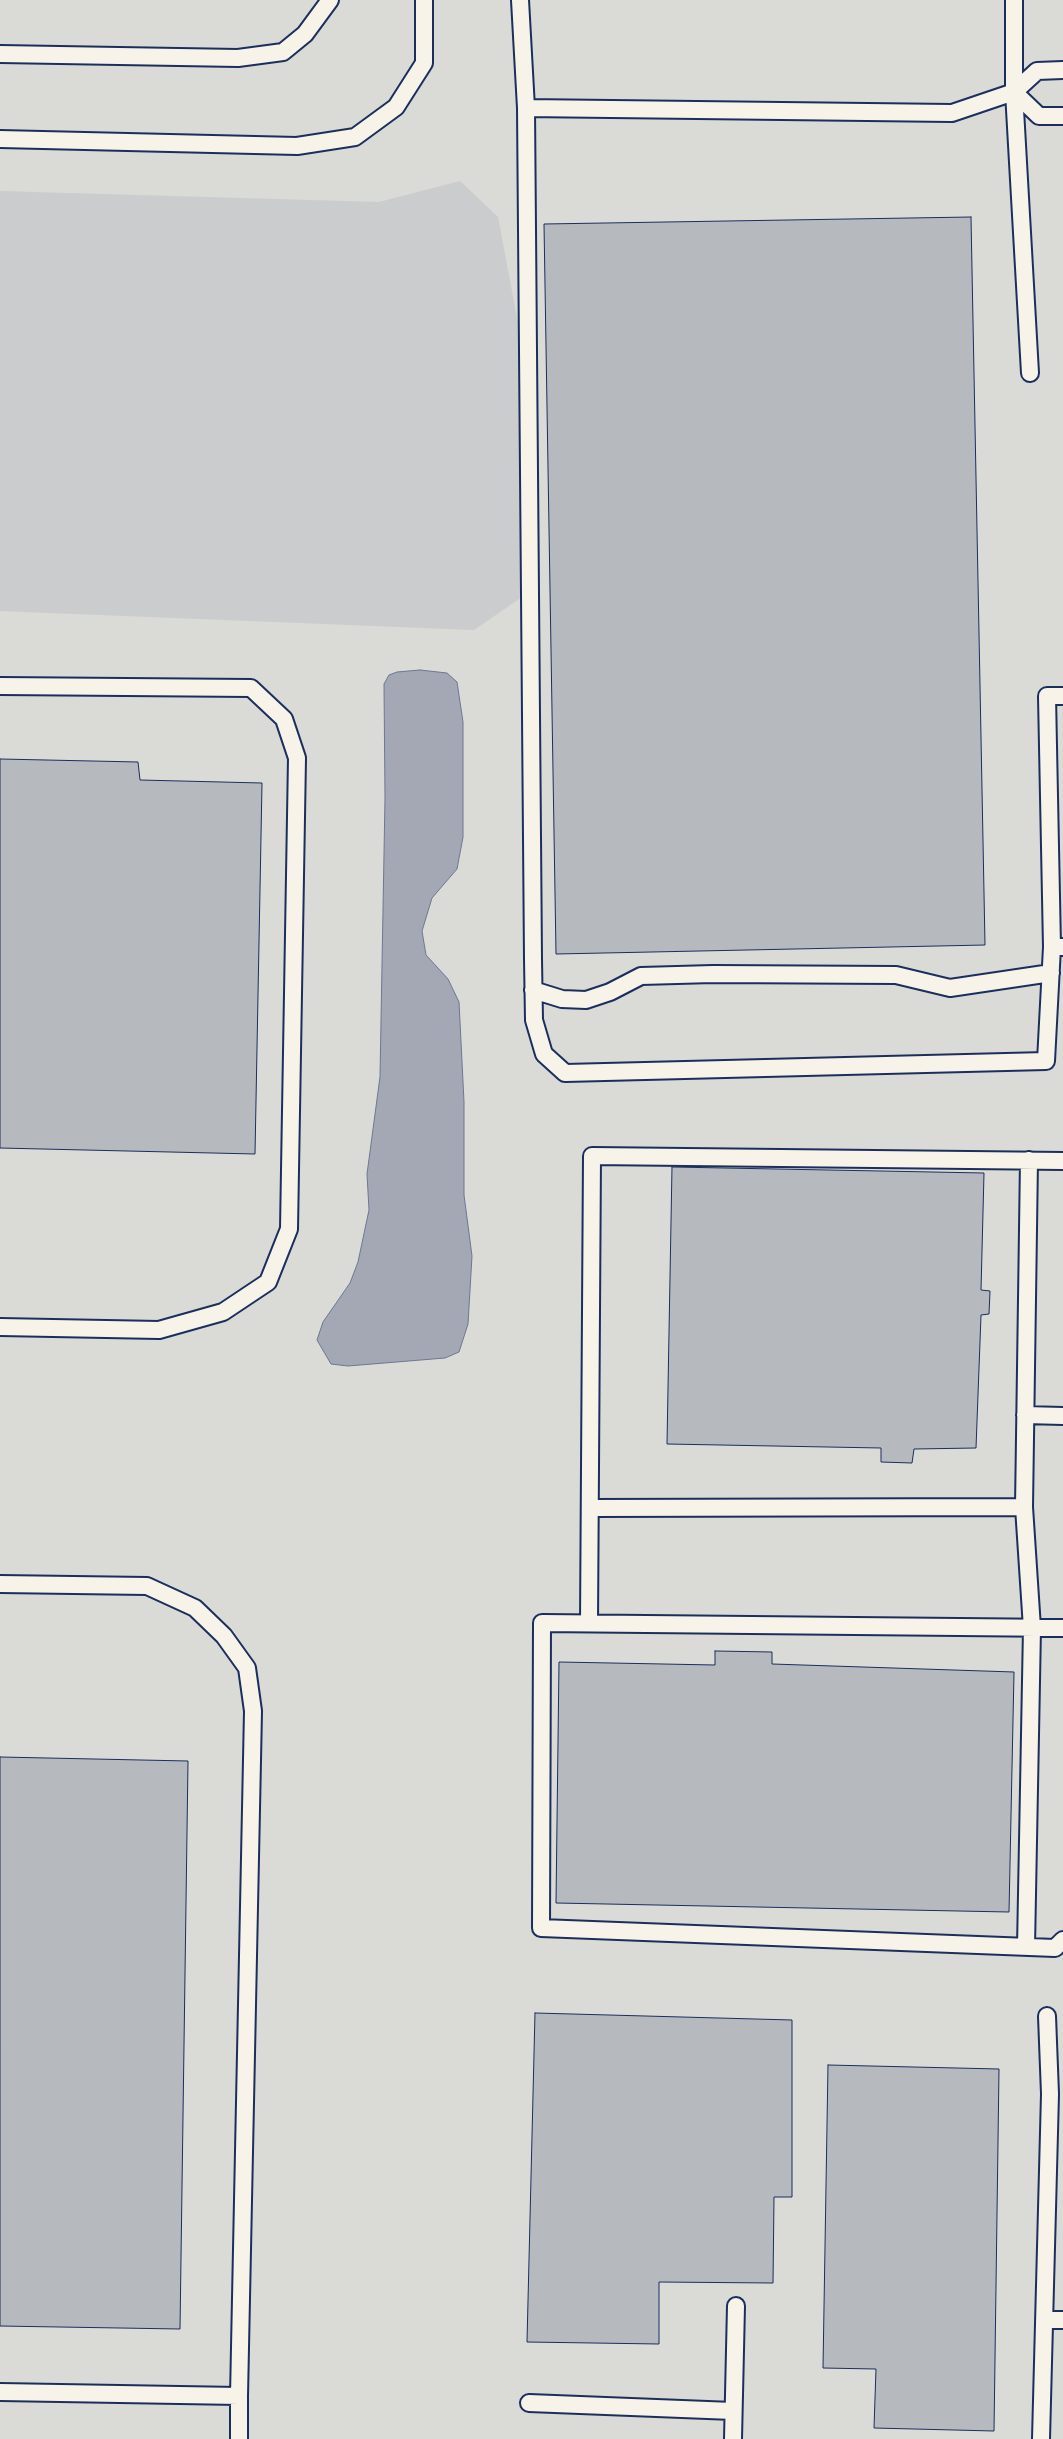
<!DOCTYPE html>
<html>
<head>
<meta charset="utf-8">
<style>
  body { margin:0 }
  canvas { display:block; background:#eae7e0 }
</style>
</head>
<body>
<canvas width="1063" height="2439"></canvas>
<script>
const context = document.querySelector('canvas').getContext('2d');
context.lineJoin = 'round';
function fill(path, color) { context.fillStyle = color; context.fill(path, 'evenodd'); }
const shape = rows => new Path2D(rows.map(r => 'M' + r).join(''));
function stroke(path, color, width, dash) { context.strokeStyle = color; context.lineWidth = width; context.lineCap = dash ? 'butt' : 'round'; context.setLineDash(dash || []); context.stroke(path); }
fill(shape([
  [0,0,1063,0,1063,2439,0,2439]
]), '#dadad6');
fill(shape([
  [460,181,498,217,524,355,522,597,474,630,0,611,0,191,379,202]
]), '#cbcccd');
const water = shape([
  [420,670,447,673,457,682,463,722,463,837,457,869,432,898,422,931,426,955,448,979,459,1002,464,1102,464,1195,472,1256,468,1324,459,1352,445,1358,348,1366,331,1364,317,1340,323,1322,350,1283,358,1262,369,1210,367,1174,380,1077,385,798,384,684,389,675,397,672,420,670]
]);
fill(water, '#a3a8b4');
stroke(water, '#6d7892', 1);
const building = shape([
  [971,217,985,945,556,954,544,224,971,217],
  [0,759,138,762,140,780,262,783,255,1154,0,1148,0,759],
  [672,1167,984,1173,981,1290,990,1291,989,1314,981,1315,976,1448,914,1449,912,1463,881,1462,881,1448,667,1444,672,1167],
  [715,1651,772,1652,772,1664,1014,1672,1009,1912,556,1903,559,1662,715,1665,715,1651],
  [0,1757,188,1761,180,2329,0,2326,0,1757],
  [535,2013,792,2020,792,2197,774,2197,773,2283,659,2282,659,2344,527,2342,535,2013],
  [828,2065,999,2069,994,2431,874,2428,876,2369,823,2368,828,2065]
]);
fill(building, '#b6babf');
stroke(building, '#1b2f5e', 1);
const lane = shape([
  [520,0,526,108,533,959,534,1020,544,1054,565,1073,1046,1061,1052,947],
  [1014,0,1014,92,1030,373],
  [0,54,238,58,283,52,305,34,330,0],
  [1014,92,1039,116,1063,116],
  [526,108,952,113,1014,92,1037,71,1063,70],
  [0,139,297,146,355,137,396,107,424,63,424,0],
  [0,686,251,688,284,719,297,758,289,1229,268,1282,223,1312,159,1330,0,1327],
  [1063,696,1047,696,1052,947,1063,947],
  [533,990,562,999,586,1000,610,992,641,976,713,974,896,975,950,988,1051,973],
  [1025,1415,1063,1416],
  [1024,1507,1032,1628,1026,1947],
  [590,1508,1024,1507,1029,1160],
  [0,1584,147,1586,195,1608,224,1636,247,1668,253,1711,239,2396],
  [589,1623,592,1156,1063,1161],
  [1063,1628,542,1623,541,1928,1055,1948,1063,1940],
  [1044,2320,1063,2320],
  [0,2392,239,2396,239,2439],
  [529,2403,733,2411],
  [733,2439,736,2306],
  [1041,2439,1050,2094,1047,2016]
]);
stroke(lane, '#1b2f5e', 20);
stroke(lane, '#f7f3e8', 16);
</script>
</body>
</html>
